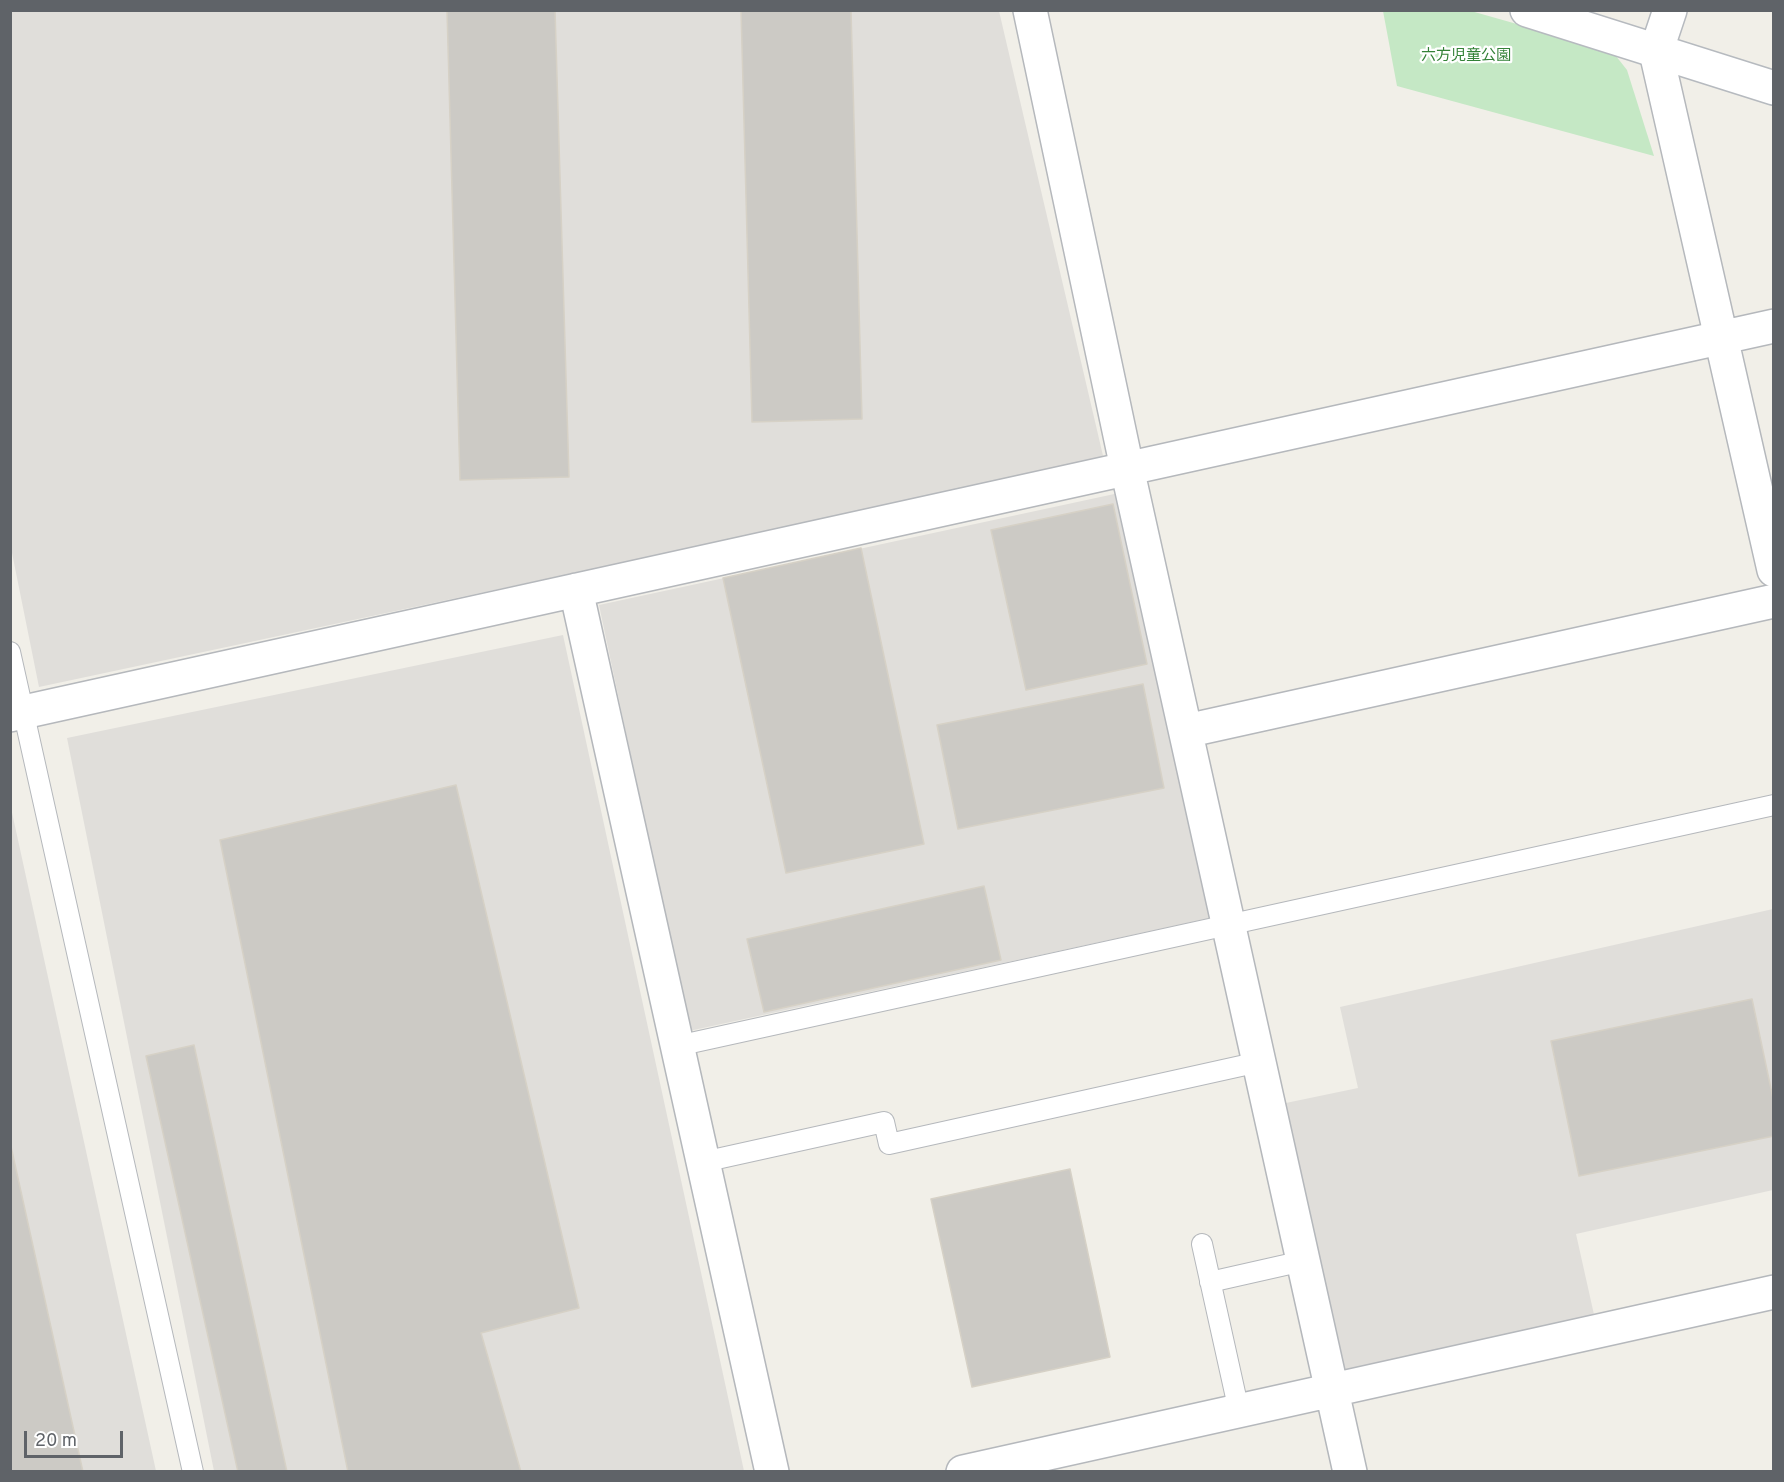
<!DOCTYPE html>
<html>
<head>
<meta charset="utf-8">
<style>
  body { margin:0 }
  #map { position:relative; width:1784px; height:1482px; overflow:hidden; background:#f1efe8; font-family:Overpass,sans-serif }
  canvas { display:block }
  .frame { position:absolute; inset:0; border:12px solid #5f6368; pointer-events:none }
  .scale { position:absolute; left:24px; top:1431px; width:99px; height:27px; box-sizing:border-box; border:3px solid #5f6368; border-top:0; padding-left:8px; font-size:18px; line-height:21px; white-space:nowrap; color:#5f6368; -webkit-text-stroke:4px #fff; paint-order:stroke }
</style>
</head>
<body>
<div id="map">
<canvas width="1784" height="1482"></canvas>
<div class="frame"></div>
<div class="scale">20 m</div>
</div>
<script>
const context = document.querySelector('canvas').getContext('2d');
context.lineJoin = 'round';
function fill(path, color) { context.fillStyle = color; context.fill(path, 'evenodd'); }
const shape = rows => new Path2D(rows.map(r => 'M' + r).join(''));
function stroke(path, color, width, dash) { context.strokeStyle = color; context.lineWidth = width; context.lineCap = dash ? 'butt' : 'round'; context.setLineDash(dash || []); context.stroke(path); }
function label(font, color, halo, rows, align = 'center') {
  context.font = font + ' Overpass,"Noto Sans JP",sans-serif'; context.lineWidth = 4.5; context.setLineDash([]); context.textBaseline = 'middle'; context.strokeStyle = halo; context.fillStyle = color; for (const [text, x, y, turn = 0] of rows) {
    context.save(); context.translate(x, y); context.rotate((+turn || 0) * Math.PI / 180); context.textAlign = isNaN(turn) ? turn : align; if (halo) context.strokeText(text, 0, 0); context.fillText(text, 0, 0); context.restore();
  }
}
fill(shape([
  [10,11,999,11,1104,460,39,687,10,543],
  [1119,493,1211,918,689,1031,599,605],
  [563,635,744,1471,214,1471,67,738],
  [11,808,156,1471,11,1471],
  [1773,909,1773,1190,1576,1234,1595,1319,1339,1377,1281,1104,1358,1088,1340,1007]
]), '#e0deda');
fill(shape([
  [1383,11,1471,11,1612,51,1627,70,1654,156,1397,86]
]), '#c5e8c5');
const building = shape([
  [447,10,555,10,569,477,460,480,447,10],
  [741,10,851,10,862,419,752,422,741,10],
  [1113,504,1147,664,1026,690,991,530,1113,504],
  [861,548,924,844,786,873,723,578,861,548],
  [1143,684,1164,788,958,829,937,725,1143,684],
  [456,785,579,1308,481,1333,521,1472,348,1472,220,840,456,785],
  [984,886,1001,960,764,1012,747,939,984,886],
  [1752,999,1774,1103,1774,1136,1579,1176,1551,1041,1752,999],
  [194,1045,287,1472,238,1472,146,1056,194,1045],
  [10,1142,83,1472,10,1472,10,1142],
  [1070,1169,1110,1357,972,1387,931,1199,1070,1169]
]);
fill(building, '#cccac5');
stroke(building, '#d6d1c6', 1.5);
const lane = shape([
  [10,652,193,1472],
  [677,1046,1774,805],
  [703,1162,884,1122,889,1144,1259,1062],
  [1202,1244,1239,1411],
  [1210,1282,1303,1261]
]);
const street = shape([
  [1030,10,1127,468,1350,1472],
  [1656,52,1774,570],
  [576,590,772,1472],
  [10,715,1774,326],
  [1186,731,1774,601],
  [963,1472,1774,1292]
]);
const secondary = shape([
  [1527,10,1774,88],
  [1656,52,1670,10]
]);
stroke(lane, '#b5b8bc', 22);
stroke(street, '#b5b8bc', 36);
stroke(secondary, '#b6babf', 36);
stroke(lane, '#fff', 20);
stroke(street, '#fff', 33);
stroke(secondary, '#fff', 33);
label('15px', '#348238', '#fff', [
  ["六方児童公園",1466,57]
]);
</script>
</body>
</html>
